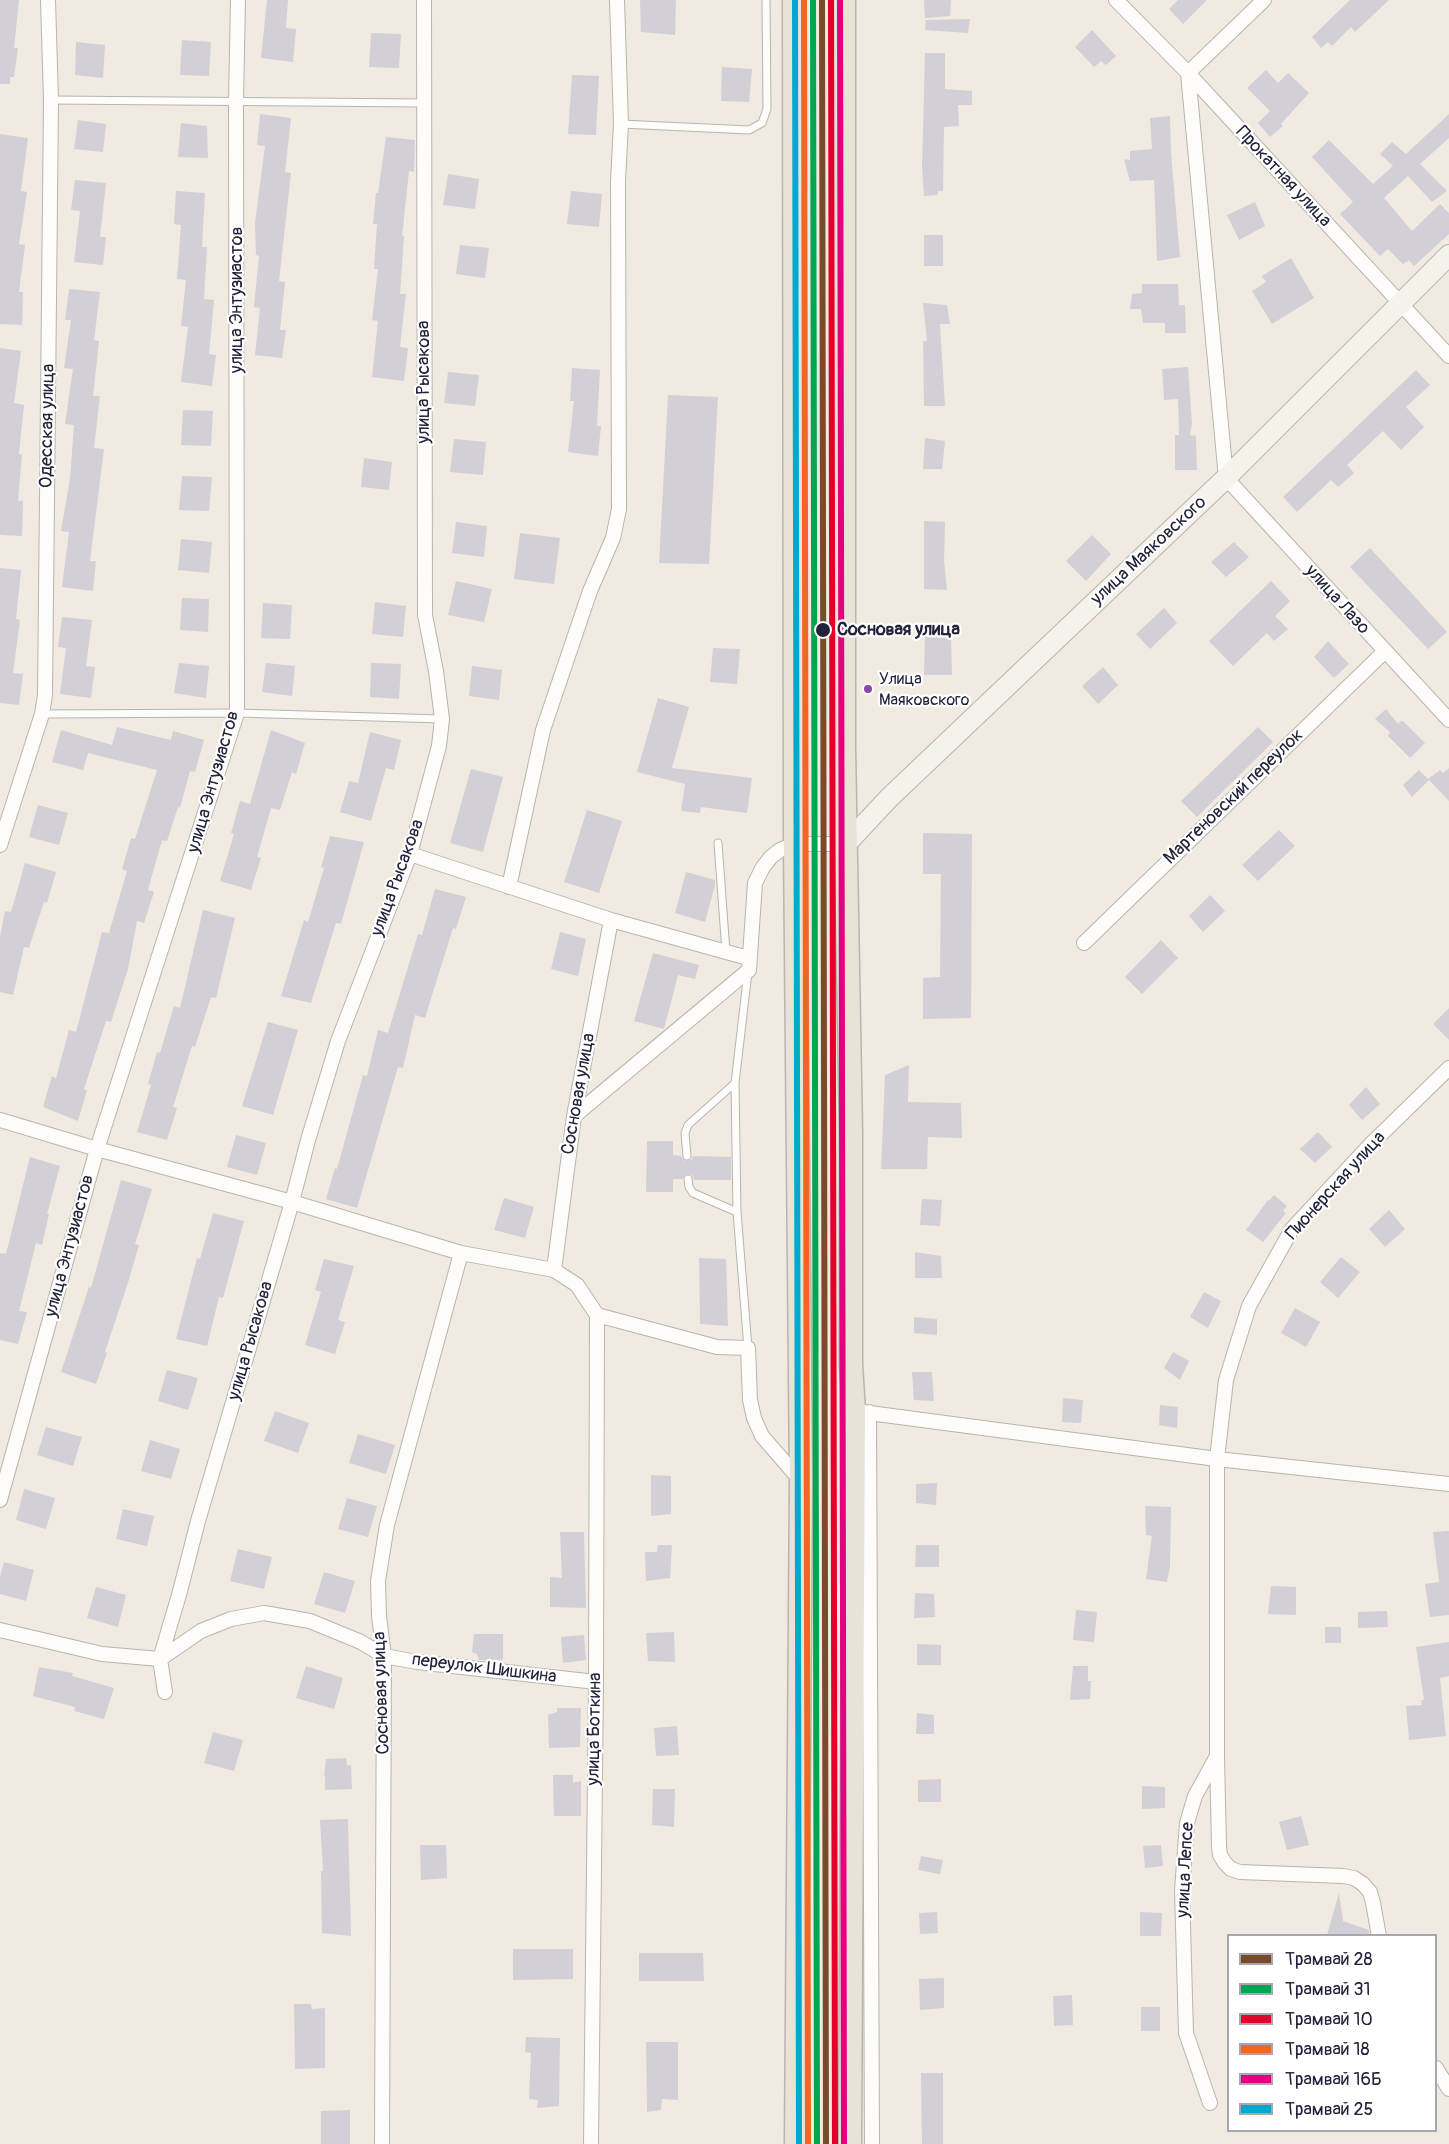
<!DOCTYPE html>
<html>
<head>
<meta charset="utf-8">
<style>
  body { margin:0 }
  #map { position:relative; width:1449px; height:2144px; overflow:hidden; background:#f0eae0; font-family:Pangolin,sans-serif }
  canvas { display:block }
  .legend { position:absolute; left:1227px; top:1934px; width:210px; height:198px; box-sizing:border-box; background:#fff; border:2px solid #a7a7b1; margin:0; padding:8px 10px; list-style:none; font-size:18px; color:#22223b }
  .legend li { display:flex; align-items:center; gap:12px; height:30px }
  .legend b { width:30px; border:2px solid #a7a7b1 }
</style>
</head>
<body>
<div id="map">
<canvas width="1449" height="2144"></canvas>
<ul class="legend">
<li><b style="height:8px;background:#7a4b2a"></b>Трамвай 28</li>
<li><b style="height:8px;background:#00a651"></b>Трамвай 31</li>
<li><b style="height:8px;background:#e4002b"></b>Трамвай 10</li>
<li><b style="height:8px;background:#f26522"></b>Трамвай 18</li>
<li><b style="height:8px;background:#e5007d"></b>Трамвай 16Б</li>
<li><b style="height:8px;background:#00a9ce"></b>Трамвай 25</li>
</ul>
</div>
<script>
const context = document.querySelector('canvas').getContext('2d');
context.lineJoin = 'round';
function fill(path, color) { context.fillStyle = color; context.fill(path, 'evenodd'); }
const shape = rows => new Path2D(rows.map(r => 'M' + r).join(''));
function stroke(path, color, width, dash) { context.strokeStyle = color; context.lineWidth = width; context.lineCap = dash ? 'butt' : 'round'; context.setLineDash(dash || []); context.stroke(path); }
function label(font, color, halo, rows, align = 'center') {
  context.font = font + ' Pangolin,sans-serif'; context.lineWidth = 4.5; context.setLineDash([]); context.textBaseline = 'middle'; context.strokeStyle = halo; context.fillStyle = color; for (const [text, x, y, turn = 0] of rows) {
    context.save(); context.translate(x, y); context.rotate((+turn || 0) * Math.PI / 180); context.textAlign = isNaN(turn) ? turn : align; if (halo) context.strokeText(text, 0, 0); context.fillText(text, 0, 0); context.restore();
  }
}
fill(shape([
  [0,0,19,0,14,48,18,48,14,77,10,77,10,84,0,84],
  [267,0,288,0,286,28,296,29,293,62,261,58],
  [640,0,676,0,675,35,641,32],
  [924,0,951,0,950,16,925,18],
  [1178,0,1207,0,1183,24,1169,9],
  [1350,0,1389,0,1355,32,1351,27,1332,46,1328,42,1321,48,1312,37],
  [970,19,968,33,925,30,926,20],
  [1092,30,1116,56,1106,65,1101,61,1094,67,1075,47],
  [371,33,401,34,399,68,369,67],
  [182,40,211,42,209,76,180,75],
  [76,42,105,45,103,78,75,75],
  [925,53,945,53,945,89,972,91,972,105,958,105,959,126,944,127,943,191,938,191,937,195,924,196,922,167],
  [722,67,752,69,749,102,721,101],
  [1266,70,1278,83,1288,73,1309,93,1281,124,1283,126,1270,137,1258,123,1270,111,1247,88],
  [572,75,599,76,596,135,568,134],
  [260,114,291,118,285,172,291,173,279,281,285,282,280,330,286,330,282,358,255,355,260,308,254,307,259,256,256,255,255,223,265,146,257,145],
  [1449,114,1449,138,1420,164,1447,191,1432,202,1408,176,1384,198,1412,231,1440,204,1449,213,1449,234,1414,266,1409,260,1403,264,1388,249,1380,256,1340,214,1353,202,1312,157,1329,140,1373,184,1393,166,1380,154,1392,142,1406,154],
  [1170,116,1171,154,1180,257,1157,261,1154,180,1130,181,1124,159,1130,160,1130,151,1152,149,1150,118],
  [78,120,106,124,103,152,74,149],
  [181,123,207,126,208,158,178,157],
  [0,134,28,138,21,191,27,192,19,244,25,245,19,292,23,292,22,325,0,324],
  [386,137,415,140,414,172,409,171,402,236,404,236,400,294,406,294,400,347,408,348,404,381,372,377,378,321,372,320,378,269,374,269,377,224,373,224,376,193,378,193],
  [448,174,479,179,475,209,443,205],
  [75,180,106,183,100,237,106,237,103,265,74,262,80,211,71,210],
  [176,191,205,193,202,247,207,247,204,299,214,300,209,354,216,355,212,386,181,382,188,327,181,326,186,280,177,279,181,225,174,224],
  [571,191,602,194,599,227,567,224],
  [1255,202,1265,226,1239,240,1227,215],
  [924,235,943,235,943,266,924,266],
  [460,245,489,248,485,278,456,274],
  [1291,258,1314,298,1272,324,1252,291,1266,282,1262,276],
  [1142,284,1178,284,1179,305,1185,305,1186,333,1165,333,1165,323,1143,323,1141,309,1130,309,1132,294,1142,293],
  [69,289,100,292,94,340,99,341,93,396,100,396,94,448,104,449,90,561,96,561,93,591,62,587,69,532,61,531,70,479,74,425,65,424,73,369,64,368,71,320,65,320],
  [923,303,947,305,950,324,940,324,945,406,924,406,923,341,927,341],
  [0,348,21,351,14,403,24,405,19,454,22,455,18,501,23,501,22,536,0,535],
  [1188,367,1192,424,1190,435,1196,436,1197,470,1175,470,1175,435,1179,435,1178,399,1164,400,1162,369],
  [572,368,600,370,597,426,601,426,598,456,568,452,574,401,570,401],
  [1416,370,1430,385,1406,407,1424,427,1401,450,1383,431,1347,465,1354,473,1338,487,1331,480,1297,512,1283,497],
  [448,372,479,375,475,406,444,403],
  [668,395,718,397,709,564,659,563],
  [183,410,213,411,211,446,181,445],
  [925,438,945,441,942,469,923,469],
  [454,439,486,442,483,475,450,472],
  [364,458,392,462,389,490,361,487],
  [182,476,212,477,209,511,179,510],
  [924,521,945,522,944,560,947,590,924,589],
  [456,522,487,526,484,557,452,553],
  [520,533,560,538,554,584,514,579],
  [1092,535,1111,554,1086,581,1066,561],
  [181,539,212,542,209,573,178,570],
  [1234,542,1249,557,1226,577,1211,562],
  [1370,548,1447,632,1428,649,1350,567],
  [0,568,21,570,16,619,20,620,13,673,23,674,19,705,0,703],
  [456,581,492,589,484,622,448,615],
  [1271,581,1290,601,1275,616,1288,629,1274,641,1267,633,1233,666,1209,641],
  [182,598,209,599,208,632,180,630],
  [375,602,406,606,403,637,372,634],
  [263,603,292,605,290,639,261,638],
  [1164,608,1177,623,1150,649,1136,634],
  [62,617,92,620,86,666,95,667,91,698,60,694,66,648,58,647],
  [925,637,951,637,952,675,924,675],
  [1328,641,1349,664,1334,678,1314,657],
  [713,648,740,649,737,684,710,682],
  [179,663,209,666,206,698,174,693],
  [266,663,295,666,292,696,262,692],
  [371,663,401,664,399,699,370,697],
  [472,666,502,670,499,700,469,696],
  [1103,667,1118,685,1098,704,1082,686],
  [658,698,689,707,672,768,752,778,747,813,701,807,700,813,681,811,685,784,637,772],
  [1386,709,1398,724,1401,721,1403,721,1425,743,1410,758,1388,736,1390,732,1375,719],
  [117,727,171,740,173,731,204,740,195,772,190,771,180,808,178,807,167,841,162,840,148,890,154,892,144,923,137,921,128,969,111,1022,106,1021,84,1089,87,1090,78,1121,43,1107,52,1076,56,1078,69,1030,76,1032,102,932,109,933,127,871,122,869,131,838,135,839,157,770,88,753,83,770,52,762,61,730,112,745],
  [1258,727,1273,742,1197,817,1181,801],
  [271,730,305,743,296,774,292,772,280,810,271,808,257,857,261,858,251,890,220,881,234,834,231,833,240,801,250,804],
  [370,732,401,740,394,770,386,768,371,821,340,812,349,781,358,783],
  [1449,768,1449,801,1429,780,1412,797,1403,785,1419,770,1428,779,1440,770,1443,773],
  [471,769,503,777,483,852,450,843],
  [38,805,68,813,59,845,29,837],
  [587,810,622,821,599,893,564,882],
  [1279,830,1295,846,1258,881,1242,865],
  [923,833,972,834,971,1018,923,1019,923,978,940,977,941,874,923,874],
  [330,836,364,842,341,924,336,923,311,1003,281,996,304,920,308,922,324,868,321,867],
  [25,863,56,872,47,903,44,902,29,948,24,947,13,995,0,992,0,937,5,911,11,912],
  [686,872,715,880,715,885,705,922,675,913],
  [435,889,466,897,456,929,453,928,425,1018,415,1015,403,1068,398,1067,357,1208,326,1199,335,1168,337,1169,363,1075,367,1076,378,1030,388,1033,418,934,422,935],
  [1210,895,1225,911,1203,932,1189,916],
  [203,910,235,918,216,998,211,997,195,1047,192,1046,173,1107,177,1108,167,1140,137,1132,151,1085,148,1084,157,1052,160,1053,174,1006,180,1008],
  [560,932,586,939,578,976,551,969],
  [1161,940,1178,958,1142,994,1125,977],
  [653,953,699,965,695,979,678,975,664,1029,634,1021],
  [1449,1008,1449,1040,1433,1024],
  [268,1022,298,1030,273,1115,242,1106],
  [909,1065,908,1102,961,1103,962,1138,928,1137,927,1169,881,1169,885,1075],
  [1366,1087,1380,1104,1362,1120,1349,1105],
  [1318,1132,1332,1147,1315,1163,1300,1149],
  [236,1135,266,1143,257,1175,227,1167],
  [647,1141,673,1141,673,1155,681,1156,685,1161,691,1160,693,1156,731,1157,731,1180,694,1180,692,1175,687,1174,682,1179,673,1179,673,1192,646,1192],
  [30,1157,60,1166,47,1214,49,1214,42,1245,36,1243,19,1311,27,1312,18,1344,0,1340,0,1253,6,1254],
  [121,1180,152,1189,135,1244,139,1245,127,1286,105,1352,107,1353,96,1384,61,1372,89,1287,91,1288],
  [1274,1195,1287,1206,1283,1211,1286,1213,1263,1242,1246,1230,1268,1200,1269,1201],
  [504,1198,534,1207,525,1238,494,1230],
  [922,1199,942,1200,940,1226,920,1225],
  [1389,1210,1405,1229,1385,1247,1369,1229],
  [213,1213,244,1221,223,1298,219,1297,207,1346,176,1339,197,1258,200,1259],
  [915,1252,941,1256,942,1278,915,1278],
  [1341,1257,1360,1272,1338,1298,1320,1282],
  [699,1258,726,1259,728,1326,700,1324],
  [324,1259,354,1266,338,1320,345,1322,335,1354,305,1345,321,1292,315,1290],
  [1204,1292,1221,1301,1208,1328,1190,1317],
  [1295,1308,1320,1322,1306,1347,1281,1333],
  [914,1317,937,1319,937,1335,914,1333],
  [1173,1352,1189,1361,1180,1380,1164,1368],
  [167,1370,198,1378,188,1410,158,1401],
  [912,1372,932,1372,934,1401,914,1400],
  [1063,1398,1083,1400,1081,1423,1062,1422],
  [1160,1405,1178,1407,1177,1428,1159,1425],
  [275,1411,309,1423,298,1453,264,1441],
  [46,1427,82,1437,73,1466,37,1455],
  [358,1434,395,1445,386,1474,349,1463],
  [150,1440,180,1449,171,1479,141,1471],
  [651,1475,671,1476,671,1514,651,1516],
  [937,1483,936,1505,916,1503,916,1484],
  [24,1489,55,1498,46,1529,16,1520],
  [347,1498,377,1506,368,1537,338,1529],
  [1145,1506,1171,1507,1170,1566,1167,1582,1146,1579,1152,1536,1146,1535],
  [123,1509,154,1516,147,1546,116,1539],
  [1449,1531,1449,1615,1430,1617,1425,1584,1439,1582,1433,1532],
  [560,1532,584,1532,586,1608,550,1607,550,1577,562,1578],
  [658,1545,672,1545,670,1578,646,1581,645,1552,657,1552],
  [916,1545,939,1545,939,1567,915,1567],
  [238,1549,272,1557,264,1589,230,1581],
  [4,1562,34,1570,26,1601,0,1594,0,1577],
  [324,1572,355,1581,345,1613,314,1604],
  [1271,1586,1296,1587,1296,1615,1268,1614],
  [96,1587,126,1595,118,1627,87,1618],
  [915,1593,934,1594,935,1617,914,1618],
  [1076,1610,1097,1612,1094,1642,1073,1640],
  [1387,1611,1388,1627,1358,1628,1358,1612],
  [1325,1627,1341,1627,1341,1643,1325,1643],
  [674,1632,675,1662,648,1661,646,1633],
  [474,1634,503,1634,503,1660,479,1660,477,1654,472,1652],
  [584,1635,586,1660,563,1663,561,1637],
  [1449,1642,1449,1676,1440,1678,1446,1736,1409,1740,1406,1706,1422,1705,1421,1700,1424,1700,1416,1647],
  [917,1644,941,1645,941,1665,917,1665],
  [306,1666,343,1678,334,1709,296,1698],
  [1073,1666,1088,1666,1088,1681,1091,1681,1090,1699,1070,1700],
  [39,1667,73,1673,72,1676,114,1688,104,1719,74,1711,75,1707,33,1696],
  [557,1708,581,1708,580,1747,549,1748,548,1715,557,1712],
  [917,1713,934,1715,934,1734,916,1734],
  [677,1726,679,1755,656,1756,654,1728],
  [213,1732,243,1740,234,1771,204,1763],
  [346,1758,347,1766,351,1765,352,1789,325,1790,325,1776,324,1776,326,1759],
  [553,1775,573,1775,573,1783,581,1781,581,1816,554,1816],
  [941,1779,941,1802,918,1802,918,1780],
  [1142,1786,1165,1787,1165,1808,1142,1809],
  [653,1789,675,1789,674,1827,652,1825],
  [1301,1816,1309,1845,1287,1850,1279,1822],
  [348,1819,351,1936,322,1933,321,1871,323,1871,320,1820],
  [420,1845,446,1845,447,1878,421,1880],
  [1161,1845,1163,1866,1145,1868,1143,1846],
  [921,1856,943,1860,940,1874,918,1870],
  [1339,1893,1343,1921,1369,1930,1370,1935,1327,1935],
  [937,1912,938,1933,920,1934,919,1913],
  [1140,1912,1162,1913,1161,1936,1140,1936],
  [513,1949,573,1949,573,1979,513,1980],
  [639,1953,703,1953,704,1981,639,1981],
  [944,1978,944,2008,920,2010,919,1979],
  [1072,1995,1073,2025,1054,2026,1053,1996],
  [294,2004,311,2004,312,2009,325,2008,325,2068,295,2069],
  [1141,2007,1160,2007,1160,2031,1141,2031],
  [526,2037,560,2038,559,2106,537,2108,538,2100,529,2099,531,2053,525,2052],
  [646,2042,678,2042,678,2100,662,2099,661,2110,647,2112],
  [921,2073,943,2073,943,2144,922,2144],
  [350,2110,350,2144,321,2144,321,2111]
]), '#d3cfd7');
const service = shape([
  [51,100,423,103],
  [621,124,749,130,762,123,767,109,766,0],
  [42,714,237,713,442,719],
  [718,843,726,952],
  [748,972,735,1083,737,1212,748,1348],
  [687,1156,685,1133,688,1125,735,1083],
  [688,1179,689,1187,693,1193,737,1212]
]);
const minor = shape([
  [1116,0,1188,73,1449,356],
  [1264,0,1188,73,1226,478,1449,720],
  [0,845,42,714,45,695,51,100,48,0],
  [410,854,611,920,748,958],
  [509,887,543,730,590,591,613,538,619,509,618,181,621,124,617,0],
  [1084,943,1384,652],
  [574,1116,749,970,755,883,763,867,771,857,780,850,795,844,846,844],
  [0,1120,97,1149,292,1202,461,1253,554,1270,577,1285,597,1315,717,1347,748,1348,750,1400,754,1418,762,1436,801,1481],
  [554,1270,574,1116,611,920],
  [862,1412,1217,1459,1449,1484],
  [869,1412,872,2144],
  [0,1500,97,1149,237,713,236,101,238,0],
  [0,1630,102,1654,160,1659,201,1631,231,1619,264,1613,310,1621,361,1642,384,1656,417,1662,596,1682],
  [165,1692,160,1659,179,1595,198,1521,292,1202,308,1140,338,1041,410,854,439,746,442,719,436,671,425,615,424,0],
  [1217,1758,1219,1846,1220,1855,1225,1863,1231,1869,1240,1872,1343,1876,1354,1878,1363,1884,1370,1892,1373,1903,1379,1936],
  [1436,2068,1449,2089],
  [1210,2103,1186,2033,1182,1890,1187,1823,1195,1796,1217,1756,1217,1459,1226,1380,1249,1306,1292,1229,1371,1144,1449,1068],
  [382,2144,384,1656,379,1616,378,1581,387,1525,461,1253],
  [591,2144,596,1682,597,1315]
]);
const secondary = shape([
  [846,844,889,798,1226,478,1449,255]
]);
const primary = shape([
  [794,0,795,844,801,1481,796,2144],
  [844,0,844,747,851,1133,851,1364,854,1412,850,2144]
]);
stroke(service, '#b8b4b0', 9);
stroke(minor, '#b8b4b0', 16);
stroke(secondary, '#b8b4b0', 22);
stroke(primary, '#b8b4b0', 25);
stroke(service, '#fdfcfa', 7);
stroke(minor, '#fdfcfa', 14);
stroke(secondary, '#f5f2ec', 20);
stroke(primary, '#e9e2d7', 22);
stroke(shape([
  [822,0,826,2144]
]), '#7a4b2a', 6);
stroke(shape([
  [813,0,817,2144]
]), '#00a651', 6);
stroke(shape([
  [831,0,835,2144]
]), '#e4002b', 6);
stroke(shape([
  [804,0,808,2144]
]), '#f26522', 6);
stroke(shape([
  [840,0,844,2144]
]), '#e5007d', 6);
stroke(shape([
  [795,0,799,2144]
]), '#00a9ce', 6);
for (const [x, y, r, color] of [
  [823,630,8,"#22223b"],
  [868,689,5,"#8e44ad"]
]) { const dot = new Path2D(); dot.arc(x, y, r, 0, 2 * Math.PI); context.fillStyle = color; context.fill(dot); stroke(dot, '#fff', 2); }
label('16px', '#22223b', '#fff', [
  ["Улица",879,680],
  ["Маяковского",879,701]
], 'left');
label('18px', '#22223b', '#fff', [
  ["Прокатная улица",1283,177,47],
  ["улица Энтузиастов",237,300,-90],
  ["улица Рысакова",424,382,-90],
  ["Одесская улица",48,426,-89],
  ["улица Маяковского",1149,551,-43],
  ["улица Лазо",1337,600,48],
  ["улица Энтузиастов",214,782,-74],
  ["Мартеновский переулок",1234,797,-44],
  ["улица Рысакова",398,878,-70],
  ["Сосновая улица",579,1094,-80],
  ["Пионерская улица",1336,1186,-48],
  ["улица Энтузиастов",70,1246,-75],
  ["улица Рысакова",251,1341,-74],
  ["переулок Шишкина",484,1669,7],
  ["Сосновая улица",382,1693,-92],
  ["улица Боткина",595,1729,-89],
  ["улица Лепсе",1186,1870,-87]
]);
label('bold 18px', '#22223b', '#fff', [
  ["Сосновая улица",837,630]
], 'left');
</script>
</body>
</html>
